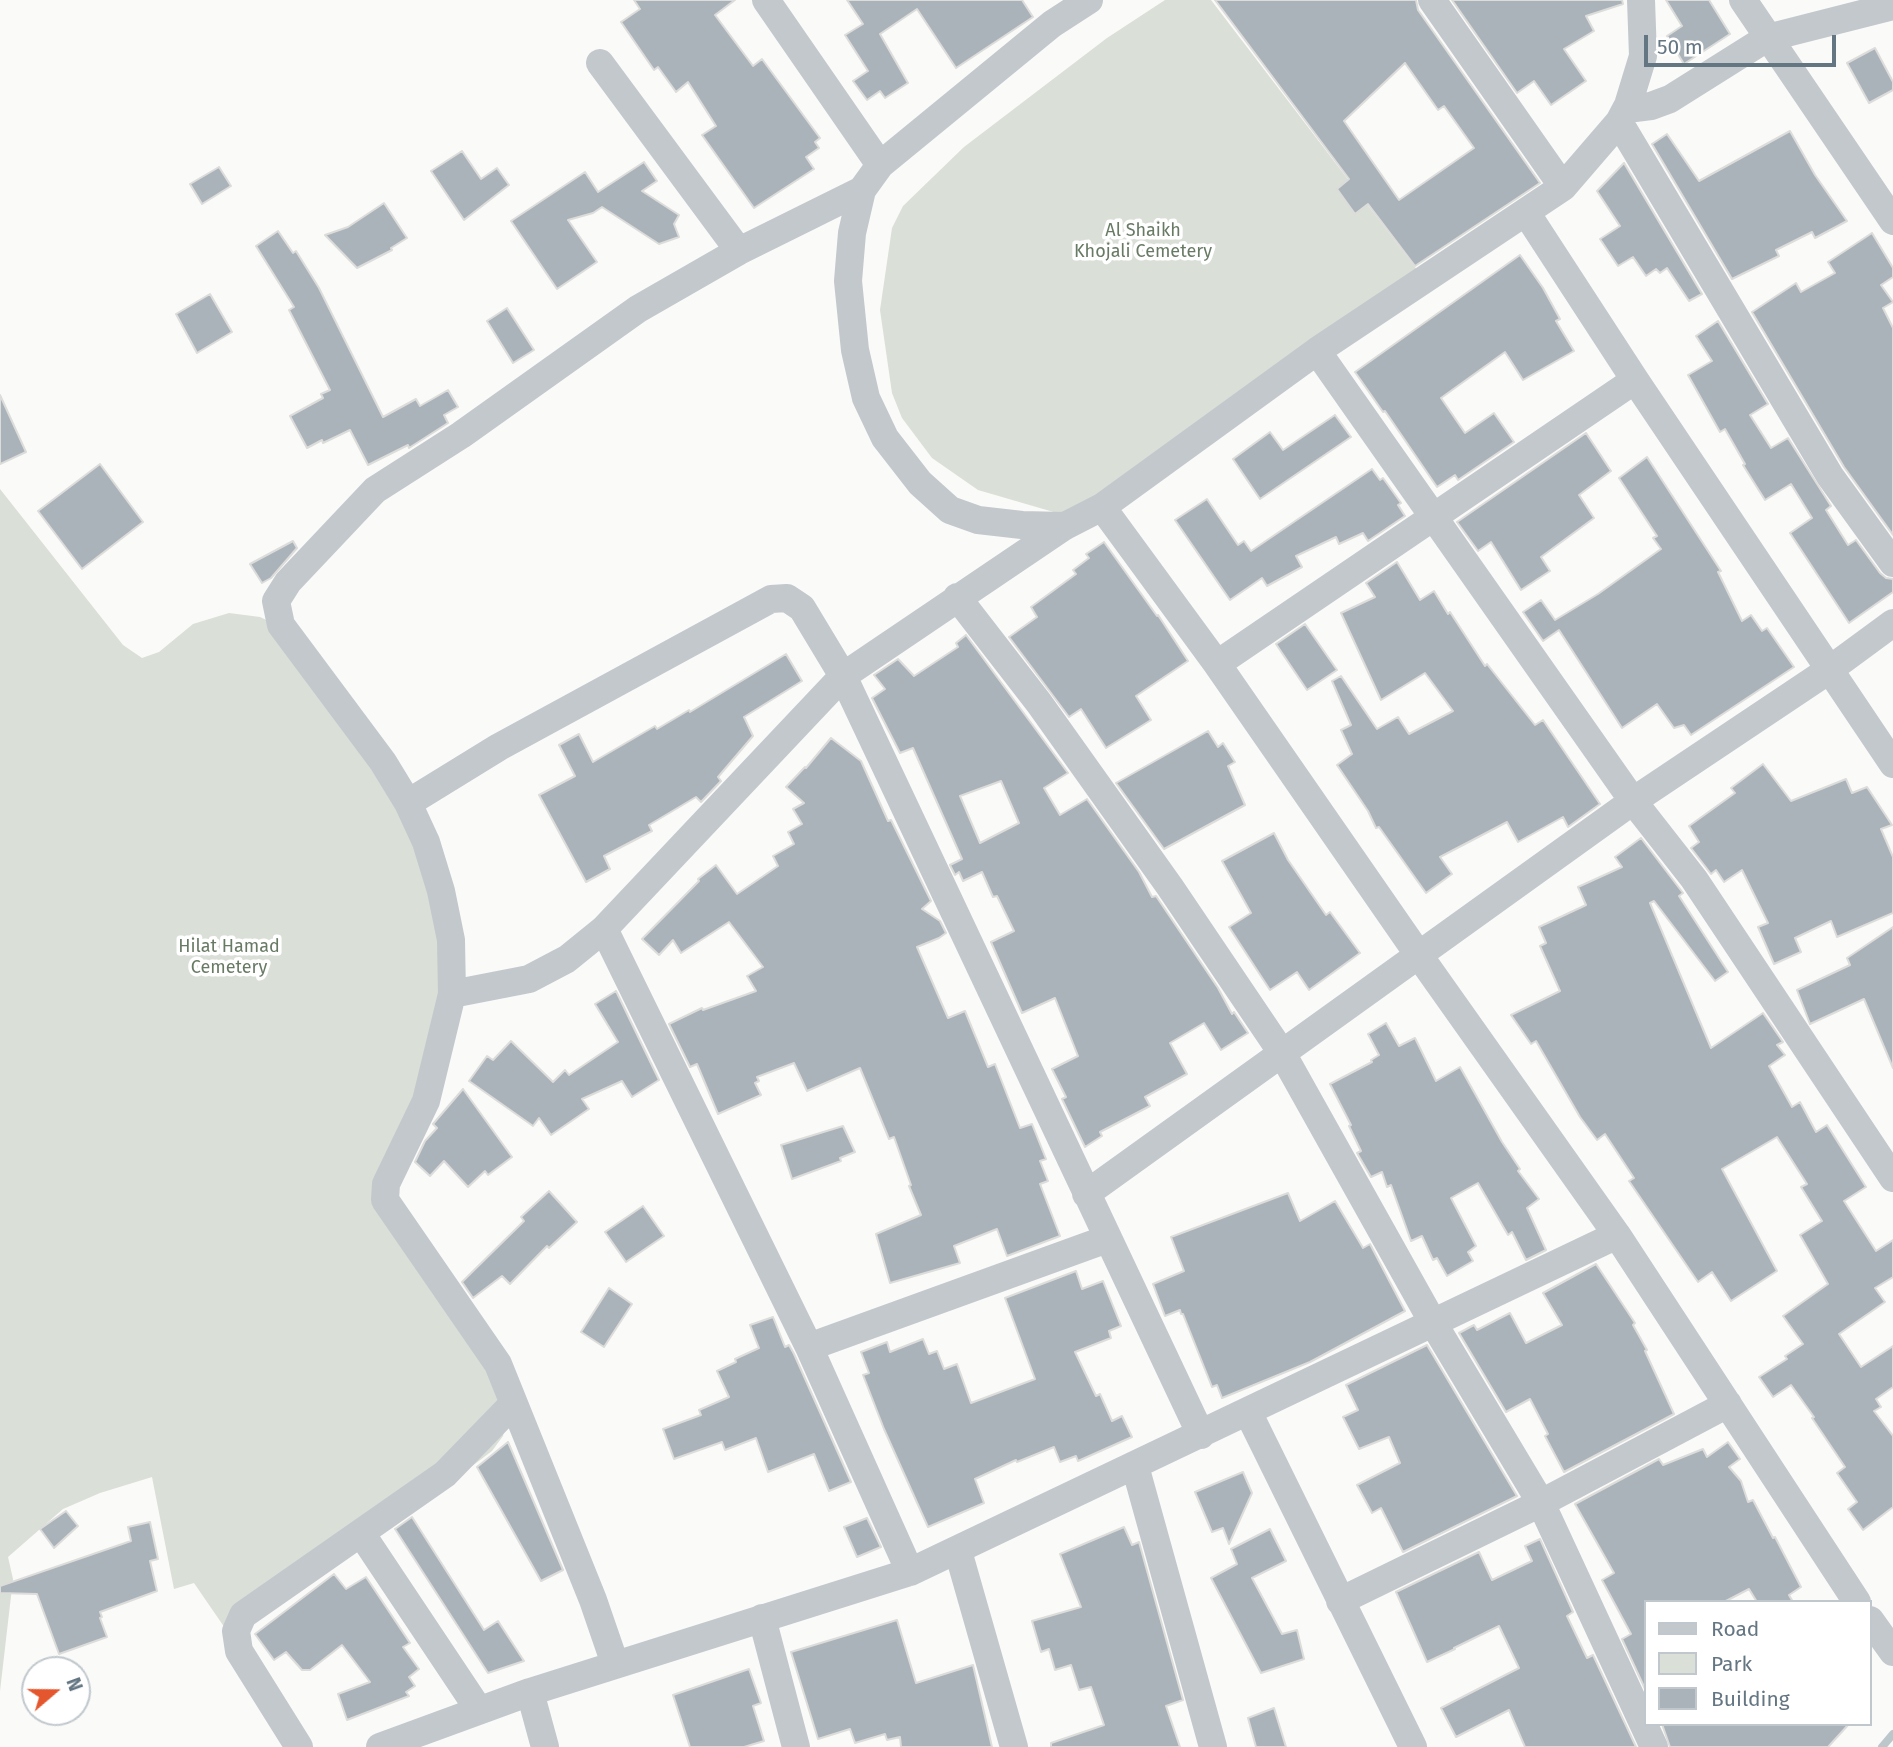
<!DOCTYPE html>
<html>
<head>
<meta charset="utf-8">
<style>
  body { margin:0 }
  #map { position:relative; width:1893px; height:1747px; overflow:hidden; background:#fafaf8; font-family:"Fira Sans",sans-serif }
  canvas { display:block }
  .legend { position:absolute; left:1644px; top:1600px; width:228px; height:126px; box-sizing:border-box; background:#fff; border:2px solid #c1c8cd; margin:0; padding:9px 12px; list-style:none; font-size:21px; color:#657683 }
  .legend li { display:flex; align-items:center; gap:14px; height:35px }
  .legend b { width:35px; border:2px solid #c1c8cd }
  .north { position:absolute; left:21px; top:1656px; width:70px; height:70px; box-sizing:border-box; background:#fff; border:2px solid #c1c8cd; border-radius:50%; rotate:70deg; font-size:19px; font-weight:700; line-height:28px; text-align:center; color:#657683 }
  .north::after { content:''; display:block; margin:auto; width:24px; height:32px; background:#e4572e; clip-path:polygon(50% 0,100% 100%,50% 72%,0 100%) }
  .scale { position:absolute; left:1644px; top:35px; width:192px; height:32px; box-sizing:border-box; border:4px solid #657683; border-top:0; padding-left:9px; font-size:21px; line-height:24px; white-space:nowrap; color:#657683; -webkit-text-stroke:5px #fff; paint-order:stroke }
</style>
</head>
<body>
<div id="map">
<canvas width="1893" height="1747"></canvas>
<ul class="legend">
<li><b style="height:9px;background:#c3c8cc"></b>Road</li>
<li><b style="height:19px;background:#dadfd7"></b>Park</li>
<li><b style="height:19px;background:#aab3b9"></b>Building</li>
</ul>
<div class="north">N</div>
<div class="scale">50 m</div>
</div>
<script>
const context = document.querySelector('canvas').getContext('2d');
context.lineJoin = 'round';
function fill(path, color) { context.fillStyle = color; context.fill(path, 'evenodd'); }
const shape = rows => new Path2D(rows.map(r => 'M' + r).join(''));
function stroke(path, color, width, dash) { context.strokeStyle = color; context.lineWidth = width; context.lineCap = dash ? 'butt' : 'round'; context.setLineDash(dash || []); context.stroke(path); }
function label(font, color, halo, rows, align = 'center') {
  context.font = font + ' "Fira Sans",sans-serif'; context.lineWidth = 7; context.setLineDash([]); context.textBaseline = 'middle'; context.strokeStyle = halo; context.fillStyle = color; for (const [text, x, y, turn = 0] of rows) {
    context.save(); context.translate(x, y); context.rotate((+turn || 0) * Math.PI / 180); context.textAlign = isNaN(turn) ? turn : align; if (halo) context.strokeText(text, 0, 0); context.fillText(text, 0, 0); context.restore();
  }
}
fill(shape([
  [1165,0,1211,0,1418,271,1088,508,1057,513,978,490,932,458,902,418,892,393,880,310,892,228,903,206,964,147,1107,38],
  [0,489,123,645,142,658,159,652,193,624,229,613,260,617,287,630,418,815,453,999,373,1202,505,1391,507,1419,503,1436,492,1451,398,1522,227,1631,194,1583,174,1589,152,1477,100,1493,63,1509,8,1557,13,1579,0,1691]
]), '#dadfd7');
stroke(shape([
  [1882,1747,1893,1734]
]), '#bbc7cb', 8);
const building = shape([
  [634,0,735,0,715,15,753,66,762,59,820,138,815,142,819,148,806,157,814,169,754,208,702,135,716,126,688,82,676,92,658,67,654,70,621,22,640,9,634,0],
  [847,0,1022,0,1033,17,956,68,917,9,880,34,908,83,885,98,880,91,867,100,853,81,868,71,845,35,863,24,847,0],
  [1215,0,1416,0,1418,10,1540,183,1415,266,1368,204,1355,214,1337,189,1349,179,1215,0],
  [1405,63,1438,110,1444,106,1474,148,1399,200,1344,121,1405,63],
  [1452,0,1622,0,1623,4,1586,16,1594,31,1564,49,1586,81,1551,105,1534,81,1517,93,1452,0],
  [1666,0,1709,0,1730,34,1684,64,1667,36,1682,26,1666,0],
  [1875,48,1893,82,1893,90,1869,103,1847,63,1875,48],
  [1790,131,1815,175,1847,221,1815,238,1812,232,1776,250,1779,256,1732,279,1652,144,1667,134,1699,181,1790,131],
  [462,151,481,179,497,168,509,185,464,220,431,171,462,151],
  [644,162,657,181,642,191,679,215,674,224,679,237,659,244,602,207,593,213,568,220,597,262,557,289,511,221,585,172,598,192,644,162],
  [1624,163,1702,294,1689,301,1667,268,1660,273,1656,269,1646,276,1633,257,1618,266,1600,239,1620,226,1597,191,1624,163],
  [219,167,231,186,202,204,190,184,219,167],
  [384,203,407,238,391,248,392,250,357,268,325,235,348,227,384,203],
  [278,231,293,253,296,251,319,288,383,417,416,399,420,406,448,390,458,407,444,415,448,423,409,448,408,445,368,465,350,430,323,443,322,440,307,448,290,416,323,398,321,394,330,390,289,310,294,307,256,246,278,231],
  [1872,233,1893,268,1893,277,1881,285,1893,302,1883,308,1893,328,1893,535,1844,467,1752,312,1796,283,1801,292,1835,273,1828,262,1872,233],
  [1520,255,1543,288,1560,319,1556,321,1574,351,1523,380,1505,352,1441,398,1465,433,1494,413,1514,442,1458,480,1455,475,1437,487,1385,411,1383,412,1355,372,1520,255],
  [210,294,232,332,197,353,176,314,210,294],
  [507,308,534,350,513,363,487,321,507,308],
  [1718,321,1768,404,1750,415,1771,448,1788,438,1831,506,1826,510,1848,545,1856,540,1880,573,1886,578,1893,579,1893,592,1849,623,1790,533,1812,518,1791,484,1765,500,1743,465,1745,464,1725,429,1720,432,1688,375,1712,361,1696,336,1718,321],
  [0,395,26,452,0,464,0,395],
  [1335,415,1351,437,1260,499,1233,459,1270,432,1283,450,1335,415],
  [1586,433,1611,471,1579,495,1594,518,1541,557,1550,571,1521,590,1491,542,1478,551,1457,522,1586,433],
  [1647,457,1721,571,1718,572,1742,621,1751,615,1762,631,1767,628,1794,667,1691,735,1684,725,1674,728,1657,704,1622,728,1559,630,1543,641,1523,612,1541,600,1555,620,1598,594,1661,549,1653,538,1657,536,1619,478,1647,457],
  [100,464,143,522,82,569,38,511,100,464],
  [1372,469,1380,480,1383,478,1401,503,1398,505,1405,516,1368,541,1363,533,1339,544,1336,537,1296,556,1302,567,1267,586,1262,578,1230,600,1175,520,1207,499,1238,545,1244,541,1251,551,1372,469],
  [293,541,297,548,271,578,262,583,250,564,293,541],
  [1104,542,1157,616,1158,615,1188,661,1136,696,1151,720,1106,748,1081,709,1069,717,1009,637,1037,617,1031,607,1076,574,1073,570,1089,558,1086,554,1104,542],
  [1397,562,1420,600,1434,591,1448,614,1450,612,1485,666,1487,664,1535,725,1543,720,1600,804,1568,827,1563,817,1518,842,1507,822,1440,857,1452,874,1426,893,1379,827,1376,828,1368,811,1337,765,1352,754,1341,730,1351,725,1332,681,1341,676,1377,729,1398,717,1409,734,1453,711,1425,673,1381,700,1341,613,1375,597,1366,583,1397,562],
  [1305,624,1337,670,1307,690,1276,644,1305,624],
  [966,635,1068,773,1044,788,1060,815,1087,799,1139,872,1152,897,1156,896,1218,988,1232,1014,1234,1012,1248,1033,1221,1050,1204,1023,1170,1043,1187,1074,1145,1097,1150,1106,1100,1132,1102,1136,1085,1147,1062,1099,1066,1097,1052,1069,1078,1056,1055,998,1022,1013,991,942,1014,931,997,896,993,897,982,872,963,881,959,872,955,875,950,865,962,859,913,748,900,753,872,698,885,689,874,675,898,659,914,676,958,647,956,643,966,635],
  [1001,781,1019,823,980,843,960,796,1001,781],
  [786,654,802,681,744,717,753,736,718,777,721,781,701,802,696,797,649,825,652,831,604,856,610,869,586,882,539,795,575,776,559,745,579,734,593,762,655,726,657,729,689,710,690,712,786,654],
  [1208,731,1218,747,1223,743,1235,762,1228,766,1245,805,1164,849,1116,783,1208,731],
  [831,738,861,761,888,821,891,820,931,901,922,909,940,921,946,933,939,938,917,947,948,1018,965,1011,988,1067,995,1064,1020,1128,1032,1124,1046,1159,1040,1161,1048,1181,1040,1184,1060,1236,1007,1256,997,1229,954,1246,960,1263,890,1283,876,1234,921,1215,909,1186,911,1185,894,1137,889,1139,860,1068,807,1091,794,1063,757,1077,759,1081,755,1083,761,1095,718,1114,697,1064,690,1067,669,1024,702,1008,703,1010,756,991,747,976,763,967,729,922,681,953,673,940,659,955,642,939,699,881,698,879,716,865,737,894,778,866,773,856,794,844,788,832,802,824,793,809,804,803,786,787,805,767,806,768,831,738],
  [1763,764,1791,801,1846,779,1852,793,1867,787,1892,825,1881,829,1893,857,1893,913,1837,937,1831,921,1795,938,1801,952,1774,964,1758,927,1768,923,1742,870,1724,882,1716,870,1711,874,1691,848,1699,842,1689,826,1735,793,1731,788,1763,764],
  [1274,833,1288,860,1326,915,1330,912,1360,953,1309,990,1297,972,1270,990,1229,927,1251,913,1222,861,1274,833],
  [1641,838,1683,893,1679,896,1728,972,1715,981,1654,901,1650,903,1711,1048,1763,1013,1783,1042,1777,1045,1785,1055,1769,1066,1792,1107,1800,1102,1816,1132,1827,1125,1866,1187,1844,1201,1876,1251,1893,1240,1893,1277,1875,1288,1885,1302,1839,1334,1861,1367,1893,1346,1893,1387,1876,1399,1881,1407,1874,1411,1893,1436,1893,1507,1863,1530,1848,1509,1857,1502,1837,1473,1845,1467,1812,1418,1814,1417,1791,1385,1773,1397,1759,1377,1787,1359,1785,1356,1803,1344,1783,1316,1828,1284,1800,1235,1822,1221,1801,1187,1807,1184,1777,1137,1722,1169,1777,1271,1731,1301,1712,1272,1698,1282,1629,1181,1634,1178,1605,1134,1597,1140,1580,1117,1536,1041,1531,1044,1511,1015,1560,991,1540,946,1546,943,1539,927,1586,905,1578,887,1622,867,1615,857,1641,838],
  [1893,927,1893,1068,1864,999,1810,1024,1797,990,1850,965,1847,958,1893,927],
  [616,991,659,1080,632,1097,622,1081,582,1099,589,1109,551,1135,539,1118,533,1126,469,1081,487,1056,493,1060,511,1041,553,1082,565,1070,569,1075,618,1042,595,1004,616,991],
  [1386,1023,1399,1046,1415,1038,1436,1081,1460,1067,1502,1142,1520,1169,1518,1171,1539,1199,1527,1208,1546,1250,1526,1260,1512,1232,1508,1235,1478,1183,1451,1198,1476,1246,1468,1252,1473,1261,1447,1276,1437,1258,1433,1260,1422,1236,1411,1241,1391,1185,1387,1187,1382,1172,1371,1177,1357,1153,1361,1151,1349,1126,1351,1125,1330,1084,1372,1062,1371,1060,1379,1055,1368,1034,1386,1023],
  [463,1089,512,1157,488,1175,485,1171,468,1187,444,1161,430,1176,415,1162,425,1141,437,1128,433,1124,463,1089],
  [843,1126,855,1152,840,1158,841,1161,792,1179,781,1145,843,1126],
  [549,1191,577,1222,549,1248,547,1246,510,1284,502,1276,473,1298,462,1282,524,1221,521,1217,549,1191],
  [1288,1193,1300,1221,1335,1201,1363,1248,1370,1244,1405,1311,1310,1362,1222,1398,1217,1385,1212,1387,1183,1314,1181,1314,1180,1310,1165,1316,1153,1284,1184,1271,1171,1237,1288,1193],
  [643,1206,664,1236,626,1262,605,1232,643,1206],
  [1596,1264,1635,1323,1633,1325,1647,1350,1645,1351,1674,1414,1564,1472,1545,1436,1548,1434,1530,1399,1506,1412,1459,1333,1474,1325,1477,1330,1510,1313,1526,1343,1562,1325,1543,1293,1596,1264],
  [1076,1271,1082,1289,1103,1281,1121,1326,1109,1331,1111,1338,1075,1352,1096,1396,1100,1394,1112,1421,1122,1416,1132,1437,1078,1461,1076,1456,1060,1462,1054,1447,1017,1462,1016,1460,975,1479,984,1503,928,1527,884,1429,863,1375,869,1373,861,1352,887,1342,890,1352,923,1339,929,1354,937,1351,944,1369,957,1364,971,1403,1035,1379,1005,1298,1076,1271],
  [609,1288,632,1304,604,1347,581,1332,609,1288],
  [773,1317,785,1347,789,1345,794,1354,851,1482,829,1491,814,1454,768,1472,756,1438,725,1450,722,1442,674,1459,663,1429,701,1415,699,1410,729,1397,717,1371,736,1362,735,1359,759,1348,750,1325,773,1317],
  [1427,1345,1517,1496,1403,1552,1381,1508,1372,1513,1357,1485,1400,1463,1389,1437,1359,1449,1343,1417,1358,1410,1346,1385,1427,1345],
  [508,1442,563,1570,541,1581,477,1467,508,1442],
  [1728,1442,1740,1459,1729,1467,1741,1481,1748,1502,1753,1500,1773,1538,1775,1537,1801,1587,1789,1595,1793,1602,1757,1602,1749,1589,1724,1602,1646,1602,1646,1691,1622,1639,1631,1634,1602,1580,1614,1573,1575,1504,1659,1459,1663,1465,1703,1449,1707,1457,1728,1442],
  [1243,1472,1252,1493,1229,1544,1223,1528,1212,1532,1195,1492,1243,1472],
  [66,1511,78,1526,54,1548,40,1529,66,1511],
  [412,1517,484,1630,498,1621,524,1661,488,1673,395,1529,412,1517],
  [867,1518,881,1547,857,1557,844,1527,867,1518],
  [150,1522,158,1559,150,1561,157,1591,100,1612,102,1617,100,1618,107,1637,59,1654,37,1594,0,1593,0,1586,131,1541,128,1527,150,1522],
  [1124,1527,1132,1545,1139,1542,1183,1700,1166,1706,1180,1747,1051,1747,1051,1743,1104,1725,1091,1687,1079,1690,1071,1665,1055,1670,1049,1649,1041,1652,1032,1621,1081,1607,1060,1554,1124,1527],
  [1270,1529,1286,1561,1252,1578,1282,1634,1297,1630,1304,1659,1261,1673,1211,1578,1237,1564,1231,1549,1270,1529],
  [1540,1539,1573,1612,1567,1616,1587,1658,1593,1655,1636,1747,1525,1747,1509,1710,1456,1737,1441,1708,1519,1668,1499,1626,1454,1648,1455,1649,1427,1662,1396,1592,1479,1552,1492,1580,1532,1561,1525,1546,1540,1539],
  [334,1574,346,1589,366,1577,410,1643,403,1647,419,1669,409,1677,415,1686,406,1692,409,1696,347,1720,338,1694,370,1682,342,1645,310,1670,302,1670,286,1652,274,1660,255,1634,334,1574],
  [897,1620,916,1683,973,1665,992,1747,901,1747,900,1737,887,1740,885,1734,855,1743,850,1729,818,1739,791,1652,897,1620],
  [749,1669,761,1703,753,1706,764,1741,744,1747,690,1747,673,1695,749,1669],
  [1274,1708,1286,1747,1256,1747,1248,1718,1274,1708],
  [1662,1724,1849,1724,1828,1747,1670,1747,1662,1724]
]);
fill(building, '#aab3b9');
stroke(building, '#dcdcda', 2);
stroke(shape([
  [766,0,880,165],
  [1432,0,1563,187],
  [1743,0,1893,221],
  [600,63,739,251],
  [1628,105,1635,108,1651,106,1670,99,1767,38,1893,6],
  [1619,122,1830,476,1893,563],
  [1527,214,1635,380,1893,764],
  [1317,351,1633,801,1694,879,1893,1178],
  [1102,507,1217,664,1418,954,1617,1235,1857,1602],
  [1065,526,1022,525,978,520,950,510,920,483,885,438,866,398,855,350,848,281,852,233,862,190,880,165,1052,24,1089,0],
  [957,597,1039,703,1170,887,1282,1053,1432,1321,1541,1503,1654,1747],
  [1217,664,1635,380],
  [408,803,499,747,771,599,787,598,802,608,843,676,1201,1435],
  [604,929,809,1347,910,1572],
  [452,994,451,940,441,891,426,842,408,803,383,762,281,625,276,601,288,582,375,490,461,435,638,309,739,251,862,190],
  [1086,1194,1633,801,1829,670,1893,623],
  [809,1347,1107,1239],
  [1248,1412,1413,1747],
  [1135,1466,1213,1747],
  [361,1533,479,1710],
  [958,1551,1014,1747],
  [1340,1601,1541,1503,1728,1404],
  [762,1618,796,1747],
  [1870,1620,1893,1652],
  [615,1664,593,1600,498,1364,385,1200,386,1184,426,1101,452,994,529,979,567,959,604,929,843,676,1065,526,1102,507,1317,351,1563,187,1619,122,1628,105,1643,56,1641,0],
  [530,1692,545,1747],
  [299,1747,239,1651,236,1631,243,1615,445,1474,513,1404],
  [380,1747,530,1692,910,1572,1617,1235]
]), '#c3c8cc', 28);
label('18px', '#687a64', '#fff', [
  ["Al Shaikh",1143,231],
  ["Khojali Cemetery",1143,252],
  ["Hilat Hamad",229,947],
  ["Cemetery",229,968]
]);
</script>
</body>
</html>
